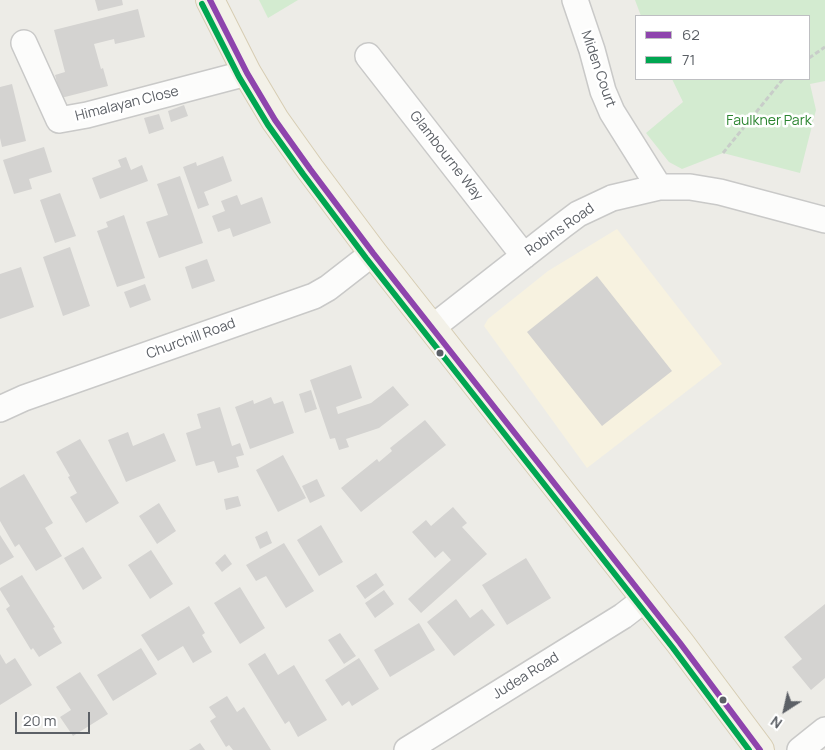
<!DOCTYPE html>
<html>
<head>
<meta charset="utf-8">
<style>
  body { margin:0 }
  #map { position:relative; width:825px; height:750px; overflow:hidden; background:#edece7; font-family:Manrope,sans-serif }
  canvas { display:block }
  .legend { position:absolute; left:635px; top:15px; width:175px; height:65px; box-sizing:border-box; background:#fff; border:1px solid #bebfc2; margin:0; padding:6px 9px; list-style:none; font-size:15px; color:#5c6066 }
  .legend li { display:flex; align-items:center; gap:10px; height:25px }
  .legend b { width:25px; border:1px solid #bebfc2 }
  .north { position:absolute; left:760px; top:685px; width:50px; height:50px; -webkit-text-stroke:4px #fff; paint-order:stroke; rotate:215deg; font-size:14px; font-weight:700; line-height:20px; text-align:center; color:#5c6066 }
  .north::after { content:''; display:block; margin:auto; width:18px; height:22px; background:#5c6066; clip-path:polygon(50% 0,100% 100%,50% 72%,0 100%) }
  .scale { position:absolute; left:15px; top:712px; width:75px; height:22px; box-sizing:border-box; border:2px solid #5c6066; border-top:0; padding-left:6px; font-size:15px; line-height:18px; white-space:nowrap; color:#5c6066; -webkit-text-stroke:4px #fff; paint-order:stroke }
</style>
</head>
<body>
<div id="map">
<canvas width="825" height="750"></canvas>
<ul class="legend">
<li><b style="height:6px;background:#8e44ad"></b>62</li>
<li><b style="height:6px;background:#00a651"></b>71</li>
</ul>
<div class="north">N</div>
<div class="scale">20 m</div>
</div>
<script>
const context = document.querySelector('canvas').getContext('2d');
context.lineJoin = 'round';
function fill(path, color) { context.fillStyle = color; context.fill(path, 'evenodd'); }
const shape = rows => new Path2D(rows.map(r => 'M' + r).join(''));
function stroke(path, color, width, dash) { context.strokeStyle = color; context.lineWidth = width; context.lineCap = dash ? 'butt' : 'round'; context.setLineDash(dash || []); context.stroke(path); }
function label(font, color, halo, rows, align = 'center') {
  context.font = font + ' Manrope,sans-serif'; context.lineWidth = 5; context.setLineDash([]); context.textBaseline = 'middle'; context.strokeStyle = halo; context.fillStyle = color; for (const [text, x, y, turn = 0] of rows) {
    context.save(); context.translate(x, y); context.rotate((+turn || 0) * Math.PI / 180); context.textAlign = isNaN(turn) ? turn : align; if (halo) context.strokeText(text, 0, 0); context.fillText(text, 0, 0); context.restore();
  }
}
fill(shape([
  [617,229,722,364,587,468,484,326,488,319,548,271]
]), '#f7f2e0');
fill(shape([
  [259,0,298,0,268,18],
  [635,0,825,0,825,81,810,84,816,110,800,173,723,153,682,169,669,162,646,133,683,102,672,79,809,79,809,16,641,16]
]), '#d3ebd0');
fill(shape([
  [95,0,122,0,123,5,98,11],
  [138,9,145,37,115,44,114,39,94,44,101,69,103,68,108,86,61,98,55,75,65,72,54,30],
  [12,84,26,141,2,147,0,138,0,87],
  [184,105,188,116,171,122,168,111],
  [159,114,164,129,149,134,144,118],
  [44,147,52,172,29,179,32,189,14,194,3,160],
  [223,156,232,181,204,192,209,205,198,209,183,167,196,162,197,166],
  [126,157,131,170,142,165,148,181,100,199,92,178,121,167,118,160],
  [180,176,203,243,159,258,146,222,168,215,157,184],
  [60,193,76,236,55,243,40,200],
  [237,195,241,205,262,197,271,223,233,237,230,228,218,232,212,216,225,211,221,201],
  [124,215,145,278,117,287,97,231,108,227,106,222],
  [70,247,90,306,63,316,43,257],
  [207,259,215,281,192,289,185,267],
  [21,267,34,307,0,319,0,274],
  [597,276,672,371,602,426,527,332],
  [145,284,151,300,130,308,124,292],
  [351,365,362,398,336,407,338,414,371,403,393,386,409,405,379,428,346,439,349,447,339,450,335,438,330,439,310,380],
  [311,390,317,409,305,413,299,394],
  [271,397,274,404,283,401,294,433,250,449,235,407,253,400,254,404],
  [220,407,232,446,240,443,244,455,236,457,239,467,218,473,214,461,196,466,186,433,201,428,197,414],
  [425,420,446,445,361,512,341,488,377,459,379,462,392,451,390,448],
  [128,432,133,446,164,433,176,461,126,482,108,440],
  [80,439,119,503,86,523,70,497,77,493,68,477,70,476,56,452],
  [283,455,306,498,278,512,256,470],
  [24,474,53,523,45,528,62,556,36,571,19,544,15,547,0,521,0,488],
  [317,479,325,496,310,503,302,486],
  [238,496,241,506,226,510,224,499],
  [159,503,176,531,157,544,139,516],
  [453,507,467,523,462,527,487,554,421,613,408,599,451,560,443,551,435,558,412,532,426,520,431,526],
  [321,525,343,562,319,576,297,540],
  [267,531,272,543,260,549,255,537],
  [0,535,14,557,0,565],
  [284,543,314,591,286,608,266,576,256,581,246,565],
  [83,547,102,578,83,590,64,558],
  [151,550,173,584,150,599,128,565],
  [225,554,232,564,222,572,215,563],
  [526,558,551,598,507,625,482,585],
  [376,573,384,585,365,599,356,586],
  [22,575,55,627,53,628,62,643,39,657,33,648,31,650,6,609,10,606,0,590,0,588],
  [240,587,265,628,240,644,214,603],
  [384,590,394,604,375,618,365,603],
  [456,599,470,618,482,609,495,625,454,656,427,622],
  [825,604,825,678,811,690,792,667,802,659,784,637],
  [189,606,205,633,202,635,212,652,193,663,183,646,158,661,141,635],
  [419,623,435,650,390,677,374,650],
  [340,633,356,656,344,664,328,640],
  [141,648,157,674,113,701,97,675],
  [265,653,278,675,294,665,327,720,298,737,289,721,285,724,248,664],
  [0,654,6,664,15,658,32,685,0,705],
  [359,658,379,689,352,706,349,701,342,706,325,680],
  [80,672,108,714,73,736,60,717,71,710,56,687],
  [227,696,237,712,244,707,271,750,233,750,229,745,226,747,210,721,216,717,209,707],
  [200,743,205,750,189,750]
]), '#d4d3d1');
const minor = shape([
  [575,0,592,50,603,91,612,112,659,187],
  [24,43,59,120,87,115,247,73],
  [368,56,524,256],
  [433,327,562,226,578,214,612,198,659,187,690,187,720,192,825,220],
  [0,409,24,398,314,296,328,288,373,253],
  [407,750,623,616,645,599],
  [800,750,825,730]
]);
const major = shape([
  [210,0,247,73,275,120,310,169,373,253,680,643,760,750]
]);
stroke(minor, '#c9c9c8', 28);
stroke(major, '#d7cdb3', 30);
stroke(shape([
  [809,58,825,47],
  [723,153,783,79]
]), '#c8cdc9', 3, [5, 2.5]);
stroke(minor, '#fcfcfb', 25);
stroke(major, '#f3f1e8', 28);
stroke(shape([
  [210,0,247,73,275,120,310,169,373,253,680,643,760,750]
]), '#8e44ad', 6);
stroke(shape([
  [202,4,239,77,268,125,303,174,366,258,673,648,749,750]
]), '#00a651', 6);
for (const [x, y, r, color] of [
  [440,353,4.5,"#5c6066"],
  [723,700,4.5,"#5c6066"]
]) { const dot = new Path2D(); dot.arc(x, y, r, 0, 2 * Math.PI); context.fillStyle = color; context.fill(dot); stroke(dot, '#fff', 2); }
label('14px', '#5c6066', '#fff', [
  ["Miden Court",598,69,71],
  ["Himalayan Close",127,104,-14],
  ["Glambourne Way",446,156,52],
  ["Robins Road",560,230,-35],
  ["Churchill Road",191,339,-20],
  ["Judea Road",526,676,-32]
]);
label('14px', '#2b8530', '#fff', [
  ["Faulkner Park",769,121]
]);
</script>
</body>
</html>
